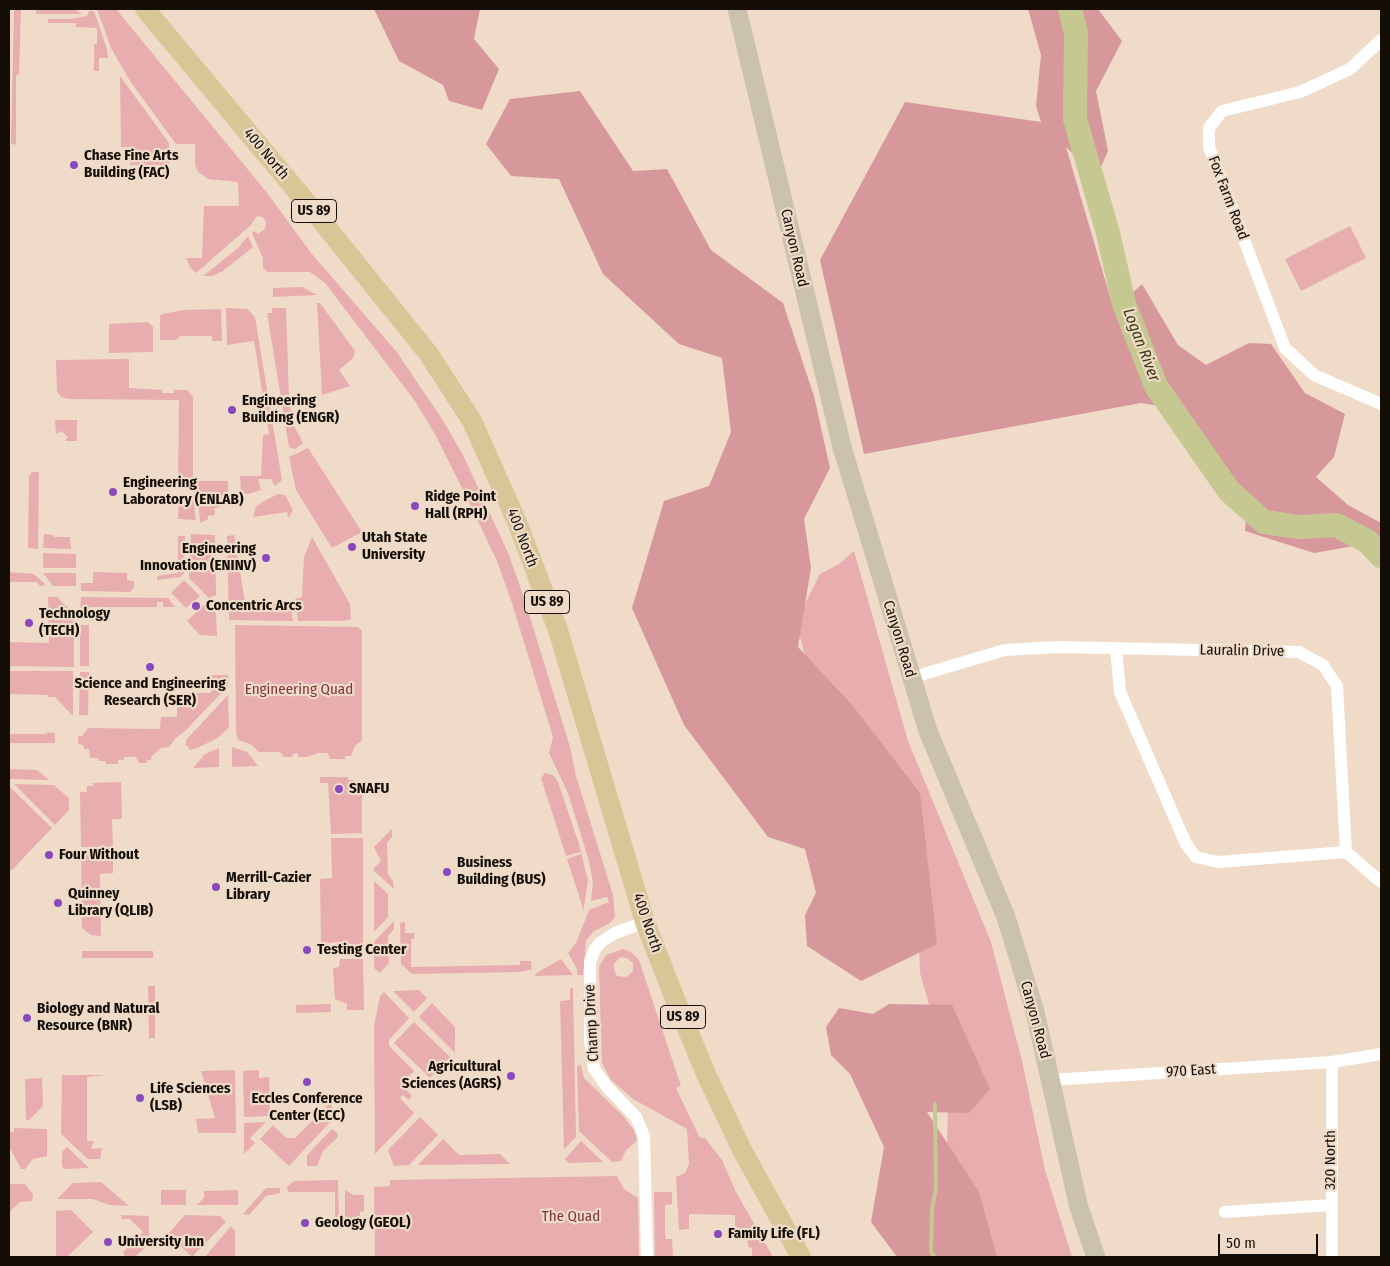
<!DOCTYPE html>
<html>
<head>
<meta charset="utf-8">
<style>
  body { margin:0 }
  #map { position:relative; width:1390px; height:1266px; overflow:hidden; background:#f0dbc8; font-family:"Fira Sans Condensed",sans-serif }
  canvas { display:block }
  .frame { position:absolute; inset:0; border:10px solid #140e07; pointer-events:none }
  .scale { position:absolute; left:1218px; top:1234px; width:100px; height:22px; box-sizing:border-box; border:2px solid #140e07; border-top:0; padding-left:6px; font-size:15px; line-height:18px; white-space:nowrap; color:#140e07; -webkit-text-stroke:4px #f0dbc8; paint-order:stroke }
</style>
</head>
<body>
<div id="map">
<canvas width="1390" height="1266"></canvas>
<div class="frame"></div>
<div class="scale">50 m</div>
</div>
<script>
const context = document.querySelector('canvas').getContext('2d');
context.lineJoin = 'round';
function fill(path, color) { context.fillStyle = color; context.fill(path, 'evenodd'); }
const shape = rows => new Path2D(rows.map(r => 'M' + r).join(''));
function stroke(path, color, width, dash) { context.strokeStyle = color; context.lineWidth = width; context.lineCap = dash ? 'butt' : 'round'; context.setLineDash(dash || []); context.stroke(path); }
function label(font, color, halo, rows, align = 'center') {
  context.font = font + ' "Fira Sans Condensed",sans-serif'; context.lineWidth = 4.5; context.setLineDash([]); context.textBaseline = 'middle'; context.strokeStyle = halo; context.fillStyle = color; for (const [text, x, y, turn = 0] of rows) {
    context.save(); context.translate(x, y); context.rotate((+turn || 0) * Math.PI / 180); context.textAlign = isNaN(turn) ? turn : align; if (halo) context.strokeText(text, 0, 0); context.fillText(text, 0, 0); context.restore();
  }
}
fill(shape([
  [14,9,21,9,19,74,16,75,16,145,11,143],
  [35,9,74,9,82,14,37,14],
  [97,9,116,9,268,194,311,253,396,351,444,422,464,457,509,555,524,598,570,747,576,776,613,895,615,917,610,923,594,931,586,941,583,975,577,975,577,969,568,953,576,943,589,910,609,902,607,897,591,901,593,882,589,861,568,793,549,753,553,737,512,603,497,561,468,500,436,436,415,401,325,283,310,272,267,272,263,267,263,258,252,233,255,231,258,234,265,229,266,222,263,217,257,216,251,225,196,273,190,267,186,258,202,258,204,206,239,206,238,182,208,179,198,172,195,164,195,144,176,144,130,81,111,48],
  [89,11,93,11,95,14,107,49,108,58,99,58,99,71,94,71,94,44,97,44,97,28,76,27,76,23,48,23,48,19,71,19,87,16],
  [120,76,169,143,169,165,130,165,131,147,121,147],
  [139,169,168,170,168,179,147,179,147,175,139,175],
  [1350,226,1366,258,1301,291,1285,259],
  [248,236,253,247,223,271,212,276,203,276,238,248],
  [302,287,317,295,273,297,273,288],
  [317,303,320,303,355,351,353,358,339,370,350,386,322,395],
  [226,308,247,309,255,317,282,480,275,486,271,479,258,479,261,490,248,494,241,493,240,476,261,476,263,435,269,434,254,341,227,345],
  [272,308,286,308,289,398,281,398,267,313,272,313],
  [221,309,222,341,212,341,212,336,180,336,176,340,160,340,160,316,162,314,184,310],
  [148,322,153,327,153,352,109,353,109,324],
  [129,359,129,388,162,390,162,393,174,393,174,390,187,390,193,397,193,486,178,486,179,400,68,399,61,397,57,392,56,360],
  [290,402,292,422,303,443,295,449,289,447,282,403],
  [55,420,77,420,77,441,65,441,68,437,61,431,56,434],
  [308,448,362,532,332,548,296,490,289,457],
  [32,472,39,472,38,549,28,548,29,476],
  [197,481,228,481,228,492,223,501,220,501,221,506,214,509,215,513,213,516,208,515,208,519,200,523],
  [278,494,285,495,293,510,290,516,288,517,287,512,253,517,256,507,262,502],
  [179,498,193,498,196,520,178,519],
  [44,534,53,535,54,537,70,537,71,549,43,548],
  [191,534,215,535,216,595,209,598,189,578],
  [234,535,245,602,263,600,263,604,290,600,293,621,229,620,227,536],
  [178,536,185,536,184,573,180,577,157,580,157,576,178,573],
  [312,537,350,604,351,619,343,621,298,621,295,599,302,597,304,557],
  [854,551,908,741,991,942,1022,1061,1045,1170,1072,1257,987,1257,947,1155,948,1099,943,1053,920,973,916,855,812,682,796,622,820,574,839,564],
  [43,553,76,554,76,568,43,568],
  [9,572,34,574,46,585,40,586,37,582,9,582],
  [93,572,127,573,127,580,134,581,134,588,130,592,81,591,81,583,93,583],
  [43,573,76,573,76,586,53,586],
  [184,580,200,596,186,608,171,593],
  [48,597,57,597,74,614,74,667,9,666,9,642,49,643],
  [81,597,168,598,175,607,163,607,163,602,157,602,157,607,90,607,90,621,80,612],
  [206,603,216,613,217,636,200,635,187,621],
  [80,625,89,625,89,666,80,666],
  [235,625,358,627,362,631,362,740,355,746,351,756,345,756,345,759,330,759,328,753,318,753,307,757,298,757,298,753,293,754,292,757,284,757,280,752,259,752,250,744,238,740,236,733],
  [9,671,73,671,73,716,55,697,48,697,48,695,9,694],
  [80,672,89,672,88,715,79,715],
  [212,675,228,675,228,686,185,731,176,738,169,747,161,748,151,757,151,760,147,760,147,763,139,763,136,757,124,757,124,760,118,760,118,764,106,764,105,761,99,761,98,758,90,758,89,749,84,749,84,746,78,743,78,736,82,736,88,728,160,729,161,717,177,717,177,705,195,705,195,693,211,693],
  [228,695,229,727,218,738,195,749,189,750,189,747,186,746,186,740],
  [47,732,55,733,55,743,9,743,9,734,47,734],
  [232,747,247,752,258,766,232,767],
  [219,748,219,767,193,768,205,754],
  [9,769,37,770,49,780,9,779],
  [545,773,553,775,558,782,579,844,588,881,582,918,583,908,567,859,581,854,580,852,566,856,541,778],
  [320,777,348,777,348,780,354,780,354,783,362,789,362,833,331,834,328,783,320,783],
  [121,782,122,819,112,819,113,847,81,847,80,792,87,792,87,786,93,786,93,783],
  [14,784,54,785,69,798,69,810,55,825],
  [9,786,52,828,11,871,9,868],
  [392,829,392,837,387,843,388,874,393,881,394,889,374,871,374,868,381,861,374,847],
  [331,838,363,838,363,953,350,953,350,948,339,948,339,942,321,944,320,879,332,878],
  [113,851,113,873,100,874,101,936,91,935,82,928,81,852],
  [374,881,388,894,388,917,374,932],
  [394,921,394,929,388,936,389,963,380,973,374,968,374,942],
  [405,922,405,933,414,933,414,939,411,939,411,967,520,965,520,961,531,961,532,969,521,972,412,974,401,964,400,923],
  [623,949,631,952,639,960,681,1086,676,1088,695,1128,699,1136,703,1139,704,1137,722,1160,736,1192,773,1257,752,1257,752,1248,748,1247,747,1230,735,1230,735,1215,689,1214,689,1229,679,1230,676,1177,685,1173,689,1164,687,1129,633,1099,611,1080,602,1063,599,967,606,955],
  [620,957,627,958,633,963,633,971,626,977,617,976,614,970,614,964],
  [82,951,153,951,153,958,82,958],
  [340,959,363,959,364,1010,347,1010,347,1004,335,999,333,968,339,967],
  [561,959,573,975,535,976,535,974],
  [148,986,155,986,155,1038,149,1038],
  [570,988,573,988,576,1137,564,1149,560,1001,570,1000],
  [419,990,427,998,414,1012,393,991],
  [384,992,409,1018,389,1040,389,1046,414,1071,401,1084,412,1096,409,1100,403,1095,400,1098,414,1113,375,1154,374,1026,380,996],
  [432,1003,455,1027,455,1053,419,1017],
  [331,1004,331,1012,296,1013,296,1005],
  [414,1022,450,1057,430,1078,394,1043],
  [581,1065,584,1078,623,1116,634,1130,637,1141,626,1150,621,1161,612,1162,579,1131,577,1066],
  [235,1070,236,1133,198,1133,196,1119,215,1118,201,1071],
  [259,1070,259,1078,269,1077,270,1116,244,1117,243,1071],
  [62,1075,106,1075,87,1077,87,1141,94,1141,91,1149,102,1148,100,1159,88,1159,61,1134],
  [42,1078,43,1106,29,1120,26,1120,25,1079],
  [332,1101,332,1120,289,1166,260,1139,273,1125,286,1138,295,1138],
  [420,1117,438,1135,409,1165,394,1166,388,1150],
  [266,1122,250,1138,255,1143,244,1154,244,1123],
  [14,1128,47,1129,47,1156,33,1159,25,1169,21,1169,10,1148,10,1132,14,1132],
  [332,1129,338,1134,337,1138,323,1151,317,1166,307,1166,307,1155],
  [443,1139,459,1155,500,1154,510,1164,418,1165],
  [581,1141,603,1162,569,1163,565,1159],
  [67,1147,89,1168,64,1169,62,1166,62,1152],
  [617,1176,624,1189,638,1198,639,1257,375,1257,374,1187,390,1186,390,1180],
  [338,1180,339,1226,335,1227,335,1192,288,1192,287,1187,294,1181],
  [101,1182,129,1206,109,1205,93,1199,57,1199,73,1183],
  [9,1184,25,1184,33,1194,32,1201,20,1202,9,1212],
  [266,1188,280,1188,280,1193,266,1196,249,1215,243,1214],
  [161,1190,186,1190,186,1205,161,1205],
  [238,1190,238,1205,196,1205,204,1198,204,1191],
  [345,1190,354,1195,364,1195,364,1211,360,1212,360,1226,345,1226],
  [654,1192,672,1192,672,1204,665,1205,665,1233,666,1239,672,1239,673,1257,655,1257],
  [71,1210,93,1232,67,1257,56,1257,56,1211],
  [121,1215,149,1216,149,1244,135,1257,125,1257,123,1252,143,1232,130,1219,122,1219],
  [185,1215,220,1216,226,1222,192,1257,168,1234],
  [231,1226,235,1231,235,1257,205,1257]
]), '#e8adae');
fill(shape([
  [374,9,480,9,474,39,499,69,482,110,449,101,443,85,399,61],
  [1028,9,1098,9,1122,41,1096,91,1108,151,1097,176,1066,147,1114,310,1142,284,1178,345,1206,365,1249,343,1271,344,1305,393,1345,414,1334,457,1316,477,1348,505,1381,523,1381,556,1359,545,1314,553,1245,531,1248,501,1178,409,1141,403,864,454,820,260,905,102,1041,122,1036,106,1041,55],
  [580,91,633,171,667,169,711,250,783,303,814,396,830,468,804,519,811,568,798,647,853,706,920,793,937,944,861,981,807,946,805,915,816,893,805,849,768,837,684,725,632,608,664,501,709,486,731,432,722,358,679,344,603,274,559,179,511,176,486,144,510,99],
  [889,1004,952,1005,990,1089,969,1113,927,1112,979,1192,997,1257,897,1257,871,1222,884,1147,850,1074,831,1055,826,1027,839,1008,873,1014]
]), '#d6989a');
stroke(shape([
  [935,1257,931,1252,932,1209,936,1188,935,1104]
]), '#c5c991', 4);
stroke(shape([
  [1070,9,1076,33,1075,119,1108,233,1124,304,1156,386,1229,491,1264,522,1299,527,1336,525,1367,541,1381,556]
]), '#c5c991', 24);
stroke(shape([
  [1381,40,1350,69,1300,92,1222,111,1209,128,1209,147,1285,348,1314,375,1381,404],
  [910,678,1005,650,1058,647,1299,652,1323,665,1337,686,1346,852,1218,862,1196,857,1186,844,1120,692,1116,648],
  [1346,852,1381,882],
  [645,922,615,933,601,942,595,949,590,962,590,1041,594,1069,608,1088,636,1117,644,1136,647,1257],
  [1050,1080,1332,1062,1381,1054],
  [1225,1212,1331,1205],
  [1332,1257,1332,1062]
]), '#fff', 12);
stroke(shape([
  [737,9,842,447,928,731,1006,917,1035,1012,1079,1208,1096,1257]
]), '#cac2ac', 19);
stroke(shape([
  [145,9,312,209,428,353,472,421,517,522,558,630,645,922,675,999,706,1074,742,1150,801,1257]
]), '#d9c697', 20);
for (const [x, y, r, color] of [
  [74,165,5,"#8948bd"],
  [232,410,5,"#8948bd"],
  [113,492,5,"#8948bd"],
  [415,506,5,"#8948bd"],
  [352,547,5,"#8948bd"],
  [266,558,5,"#8948bd"],
  [196,606,5,"#8948bd"],
  [29,623,5,"#8948bd"],
  [150,667,5,"#8948bd"],
  [339,789,5,"#8948bd"],
  [49,855,5,"#8948bd"],
  [447,872,5,"#8948bd"],
  [216,887,5,"#8948bd"],
  [58,903,5,"#8948bd"],
  [307,950,5,"#8948bd"],
  [27,1018,5,"#8948bd"],
  [511,1076,5,"#8948bd"],
  [307,1082,5,"#8948bd"],
  [140,1098,5,"#8948bd"],
  [305,1223,5,"#8948bd"],
  [718,1234,5,"#8948bd"],
  [108,1242,5,"#8948bd"]
]) { const dot = new Path2D(); dot.arc(x, y, r, 0, 2 * Math.PI); context.fillStyle = color; context.fill(dot); stroke(dot, '#f0dbc8', 2); }
for (const [x, y, w] of [
  [314,211,45],
  [547,602,45],
  [683,1017,45]
]) { const box = new Path2D(); box.roundRect(x - w / 2, y - 11.5, w, 23, 4); context.fillStyle = '#f0dbc8'; context.fill(box); stroke(box, '#140e07', 1); }
label('bold 14px', '#140e07', null, [
  ["US 89",314,211],
  ["US 89",547,602],
  ["US 89",683,1017]
]);
label('15px', '#140e07', '#f0dbc8', [
  ["400 North",266,154,50],
  ["Fox Farm Road",1228,198,69],
  ["Canyon Road",794,248,77],
  ["400 North",522,538,69],
  ["Canyon Road",899,639,73],
  ["Lauralin Drive",1242,651,1],
  ["400 North",647,923,71],
  ["Canyon Road",1035,1020,75],
  ["Champ Drive",592,1023,-93],
  ["970 East",1191,1071,-4],
  ["320 North",1331,1160,-90]
]);
label('bold 15px', '#140e07', '#f0dbc8', [
  ["Chase Fine Arts",84,156],
  ["Building (FAC)",84,173],
  ["Engineering",242,401],
  ["Building (ENGR)",242,418],
  ["Engineering",123,483],
  ["Laboratory (ENLAB)",123,500],
  ["Ridge Point",425,497],
  ["Hall (RPH)",425,514],
  ["Utah State",362,538],
  ["University",362,555],
  ["Engineering",256,549,"right"],
  ["Innovation (ENINV)",256,566,"right"],
  ["Concentric Arcs",206,606],
  ["Technology",39,614],
  ["(TECH)",39,631],
  ["Science and Engineering",150,684,"center"],
  ["Research (SER)",150,701,"center"],
  ["SNAFU",349,789],
  ["Four Without",59,855],
  ["Business",457,863],
  ["Building (BUS)",457,880],
  ["Merrill-Cazier",226,878],
  ["Library",226,895],
  ["Quinney",68,894],
  ["Library (QLIB)",68,911],
  ["Testing Center",317,950],
  ["Biology and Natural",37,1009],
  ["Resource (BNR)",37,1026],
  ["Agricultural",501,1067,"right"],
  ["Sciences (AGRS)",501,1084,"right"],
  ["Life Sciences",150,1089],
  ["(LSB)",150,1106],
  ["Eccles Conference",307,1099,"center"],
  ["Center (ECC)",307,1116,"center"],
  ["Geology (GEOL)",315,1223],
  ["Family Life (FL)",728,1234],
  ["University Inn",118,1242]
], 'left');
label('15px', '#81353b', '#f0dbc8', [
  ["Engineering Quad",299,690],
  ["The Quad",571,1217]
]);
label('italic 16px', '#3a3c11', '#f0dbc8', [
  ["Logan River",1141,345,69]
]);
</script>
</body>
</html>
